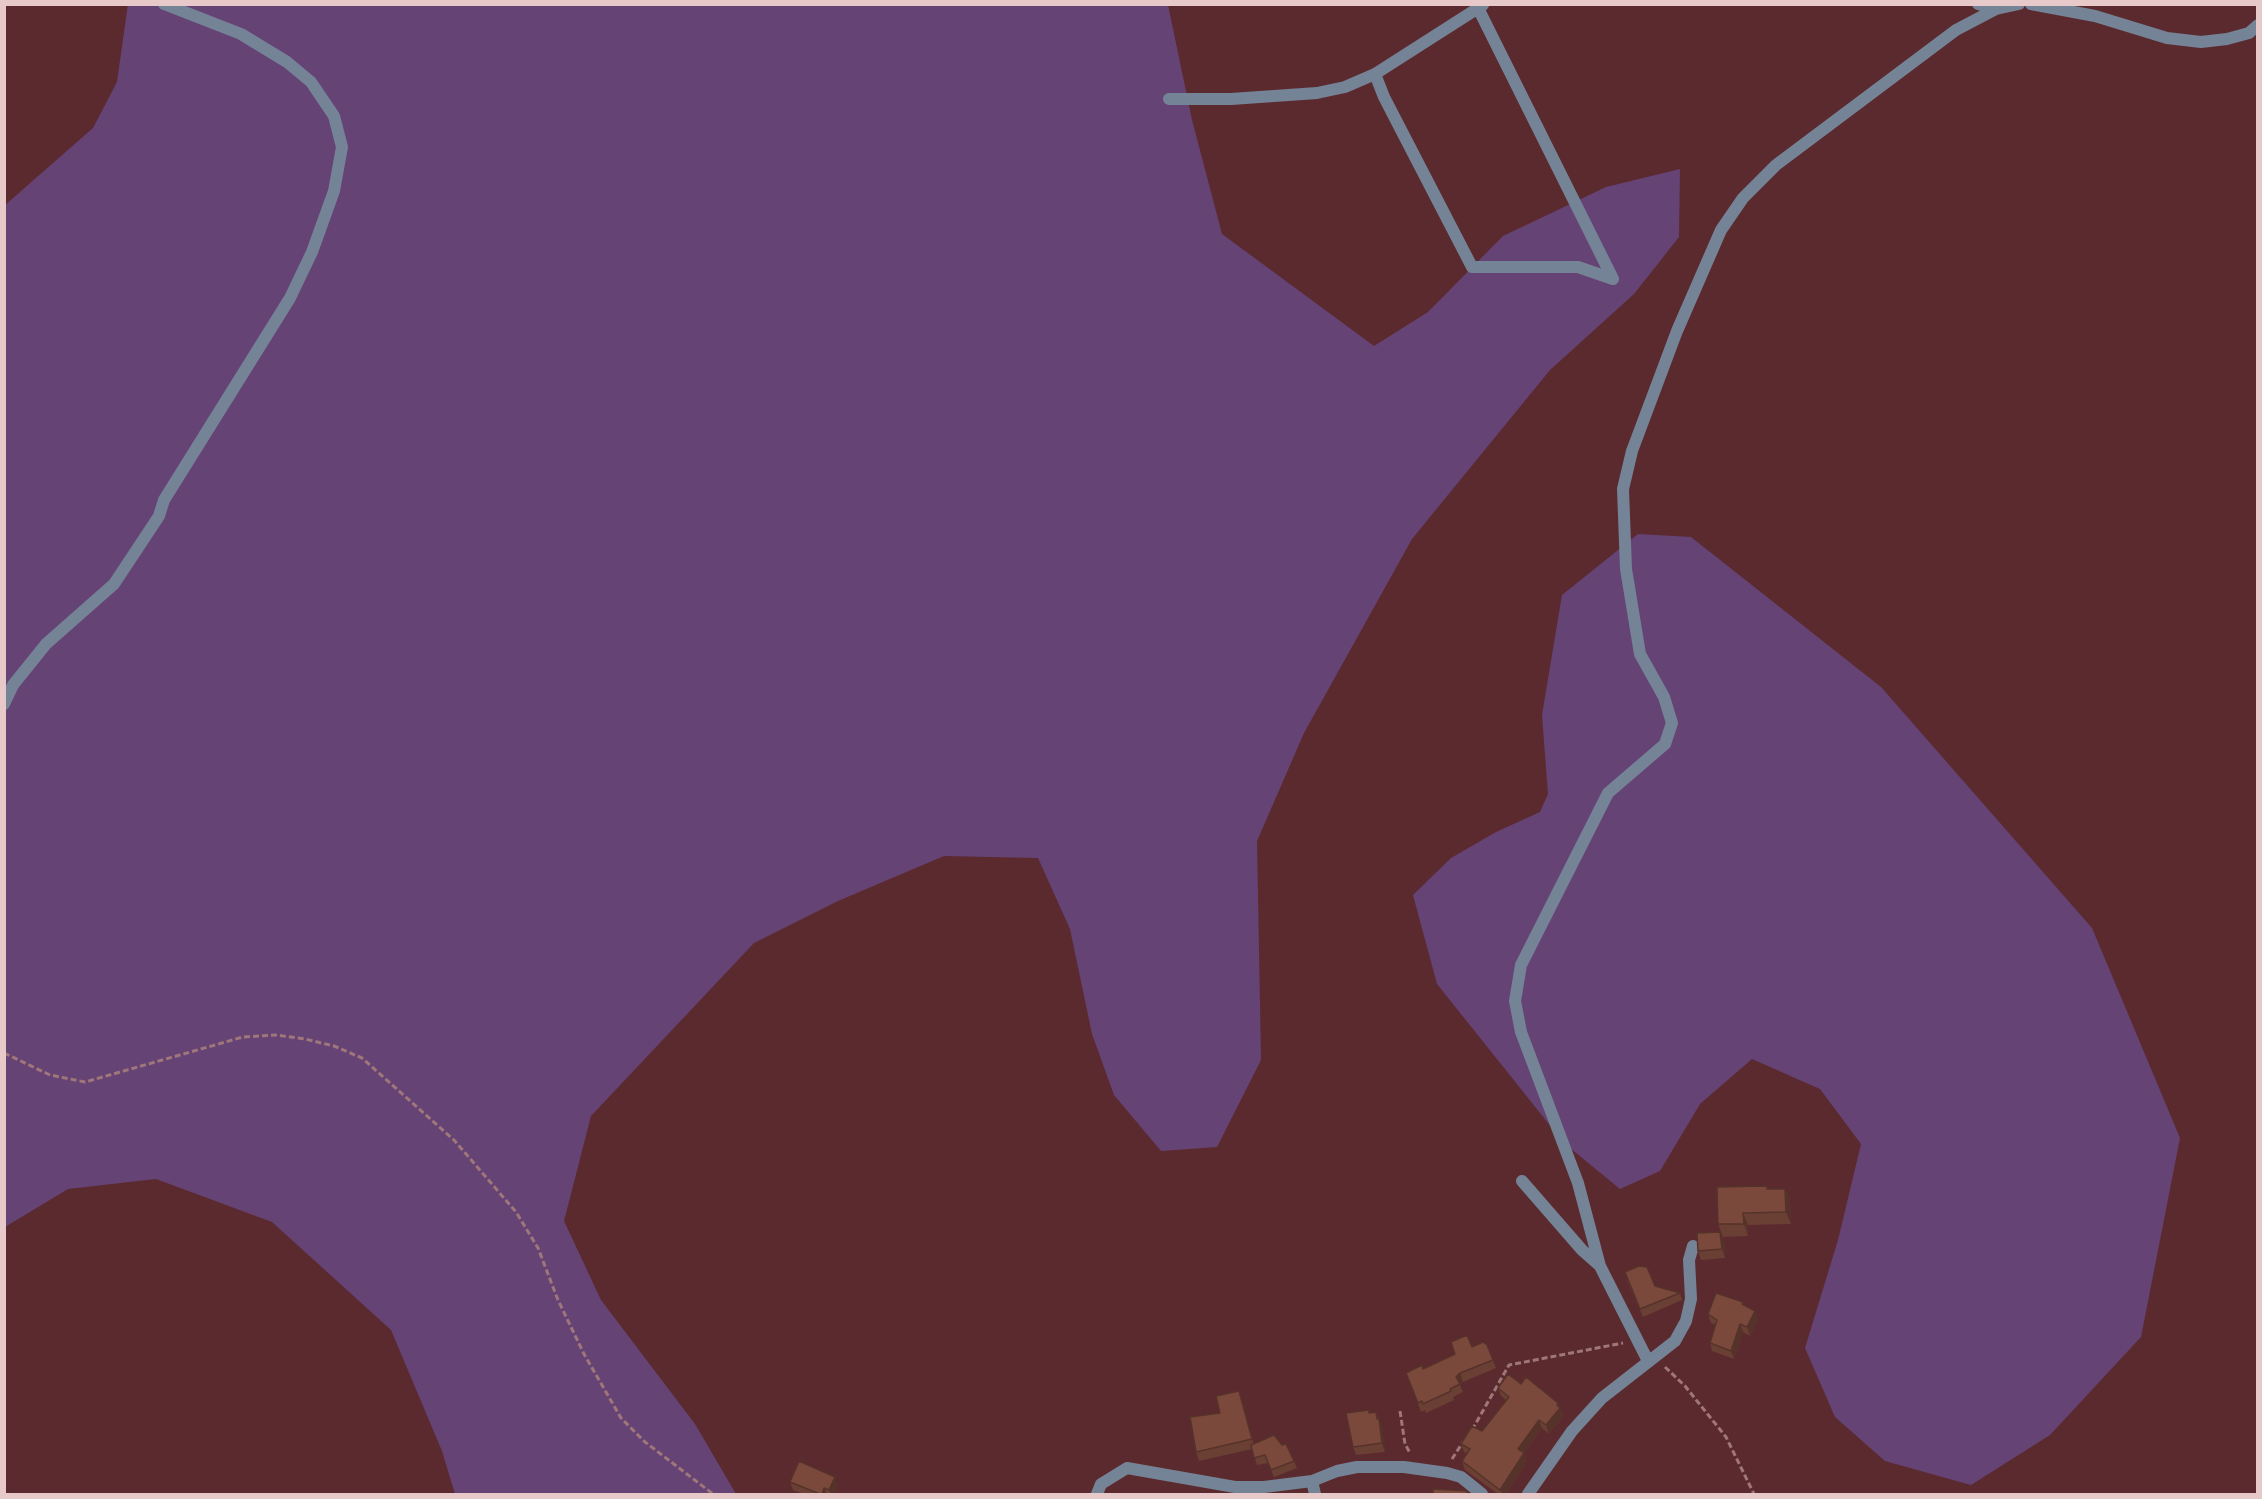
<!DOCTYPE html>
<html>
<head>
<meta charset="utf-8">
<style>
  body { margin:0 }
  #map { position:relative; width:2262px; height:1499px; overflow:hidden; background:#5b2a2f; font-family:Inter,sans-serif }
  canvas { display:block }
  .frame { position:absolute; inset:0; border:6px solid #e8c9ca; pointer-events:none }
</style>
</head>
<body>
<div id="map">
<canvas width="2262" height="1499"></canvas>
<div class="frame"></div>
</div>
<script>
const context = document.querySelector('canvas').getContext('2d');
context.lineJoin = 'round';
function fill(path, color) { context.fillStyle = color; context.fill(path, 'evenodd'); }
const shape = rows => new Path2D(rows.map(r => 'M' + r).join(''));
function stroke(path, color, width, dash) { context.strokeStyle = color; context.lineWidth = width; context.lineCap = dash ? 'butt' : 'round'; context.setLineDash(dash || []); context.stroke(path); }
fill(shape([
  [128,4,1168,5,1192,120,1222,234,1374,346,1428,312,1503,236,1606,187,1680,169,1679,237,1634,294,1550,370,1412,539,1304,733,1257,841,1261,1060,1217,1147,1161,1151,1114,1095,1092,1034,1070,929,1038,858,944,856,838,901,754,943,591,1116,564,1221,601,1300,695,1424,736,1494,455,1494,442,1451,391,1330,272,1222,156,1179,68,1189,5,1227,4,206,93,128,117,82],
  [1638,534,1691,537,1881,687,2092,928,2180,1138,2141,1337,2050,1435,1971,1485,1885,1461,1835,1417,1805,1348,1838,1240,1861,1144,1820,1089,1752,1059,1700,1104,1660,1171,1620,1189,1564,1143,1437,984,1413,895,1451,858,1496,832,1540,812,1548,794,1542,715,1562,595]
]), '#664375');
stroke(shape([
  [4,1053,50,1075,85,1082,243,1037,276,1035,305,1039,334,1046,362,1058,454,1140,516,1212,538,1248,558,1300,584,1354,621,1418,645,1442,713,1494],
  [1665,1367,1685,1386,1726,1437,1754,1494],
  [1400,1411,1405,1444,1410,1453],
  [1472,1430,1509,1365,1623,1343],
  [1452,1459,1463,1442]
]), '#9f767a', 3, [6, 3]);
stroke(shape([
  [1978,4,1996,9],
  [2031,4,2095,16,2167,38,2201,42,2227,39,2249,33,2258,25],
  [1375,74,1384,97,1472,267,1578,267,1613,279,1478,8],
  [1169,99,1231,99,1317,93,1345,87,1375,74,1483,5],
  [4,704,13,685,46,644,114,584,159,516,164,500,290,298,312,252,334,191,342,147,334,116,311,82,287,62,241,34,164,4],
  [1522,1181,1582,1250,1599,1265],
  [1648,1361,1600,1266,1578,1183,1521,1032,1515,1001,1521,965,1608,793,1665,744,1672,723,1664,697,1640,654,1626,569,1623,489,1632,451,1677,331,1721,230,1743,198,1776,165,1956,30,1996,9,2019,4],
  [1312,1481,1315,1494],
  [1097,1494,1101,1484,1127,1468,1235,1487,1264,1487,1312,1481,1337,1471,1357,1467,1404,1467,1447,1473,1461,1477,1482,1494],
  [1528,1494,1572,1431,1602,1398,1675,1341,1686,1321,1691,1299,1689,1260,1693,1246]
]), '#758396', 12);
fill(shape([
  [1768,1189,1785,1189,1790,1201,1791,1224,1748,1225,1748,1236,1723,1237,1718,1224],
  [1724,1240,1725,1258,1701,1260,1698,1251],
  [1627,1280,1655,1286,1680,1293,1682,1300,1643,1317],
  [1743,1302,1744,1306,1758,1319,1750,1336,1743,1332,1734,1359,1712,1351,1710,1343,1716,1325,1711,1323,1708,1314],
  [1487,1345,1496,1368,1463,1382,1460,1385,1463,1392,1453,1397,1454,1400,1426,1413,1425,1410,1421,1412,1409,1381,1423,1369,1472,1347],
  [1521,1384,1558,1403,1563,1416,1549,1434,1542,1428,1524,1453,1527,1461,1506,1494,1498,1494,1465,1470,1462,1461,1467,1454,1464,1452,1461,1444,1482,1431,1506,1400,1501,1396,1498,1388],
  [1242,1400,1254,1444,1294,1461,1297,1468,1274,1477,1268,1463,1257,1465,1252,1449,1199,1461,1196,1452,1220,1413],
  [1369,1410,1370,1413,1376,1412,1382,1427,1385,1452,1356,1455,1353,1447],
  [790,1482,838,1486,834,1494,803,1494,793,1490]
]), '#6a3f34');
fill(shape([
  [1785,1189,1790,1201,1791,1224,1786,1212],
  [1743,1213,1748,1225,1748,1236,1744,1224],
  [1720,1232,1724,1240,1725,1258,1722,1249],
  [1755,1311,1758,1319,1750,1336,1747,1327],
  [1740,1324,1743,1332,1734,1359,1731,1351],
  [1460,1373,1463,1382,1460,1385,1456,1377],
  [1239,1391,1242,1400,1255,1448,1252,1439],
  [1558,1403,1563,1416,1549,1434,1546,1425],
  [1379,1418,1382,1427,1385,1452,1382,1443],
  [1539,1420,1542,1428,1524,1453,1527,1461,1506,1494,1502,1494,1500,1490,1518,1449],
  [835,1477,838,1486,834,1494,831,1494,829,1490],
  [824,1488,827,1494,822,1494]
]), '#56332a');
const building = shape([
  [1767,1186,1767,1189,1785,1189,1786,1212,1743,1213,1744,1224,1718,1224,1717,1187,1767,1186],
  [1720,1232,1722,1249,1698,1251,1697,1233,1720,1232],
  [1639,1266,1647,1267,1655,1286,1680,1293,1640,1309,1625,1272,1639,1266],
  [1716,1293,1743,1302,1742,1304,1755,1311,1747,1327,1740,1324,1731,1351,1710,1343,1717,1320,1708,1314,1716,1293],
  [1467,1335,1472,1347,1483,1342,1487,1345,1493,1360,1460,1373,1456,1377,1460,1384,1450,1389,1451,1391,1423,1404,1422,1401,1418,1403,1406,1373,1422,1365,1423,1369,1455,1354,1451,1342,1467,1335],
  [1508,1374,1521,1384,1526,1377,1558,1403,1557,1405,1560,1408,1546,1425,1539,1420,1518,1449,1524,1453,1500,1490,1462,1461,1470,1449,1461,1444,1472,1426,1482,1431,1509,1397,1498,1388,1508,1374],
  [1239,1391,1252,1439,1196,1452,1190,1417,1220,1413,1216,1396,1239,1391],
  [1369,1410,1369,1413,1376,1412,1377,1419,1379,1418,1382,1443,1353,1447,1346,1413,1369,1410],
  [1274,1435,1282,1445,1286,1444,1294,1461,1271,1470,1265,1455,1254,1458,1251,1445,1274,1435],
  [799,1461,835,1477,829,1490,824,1488,822,1494,820,1494,790,1482,799,1461],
  [1433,1489,1467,1491,1467,1494,1433,1494,1433,1489]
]);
fill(building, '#7b493c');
stroke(building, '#56332a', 1.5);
</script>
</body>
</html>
